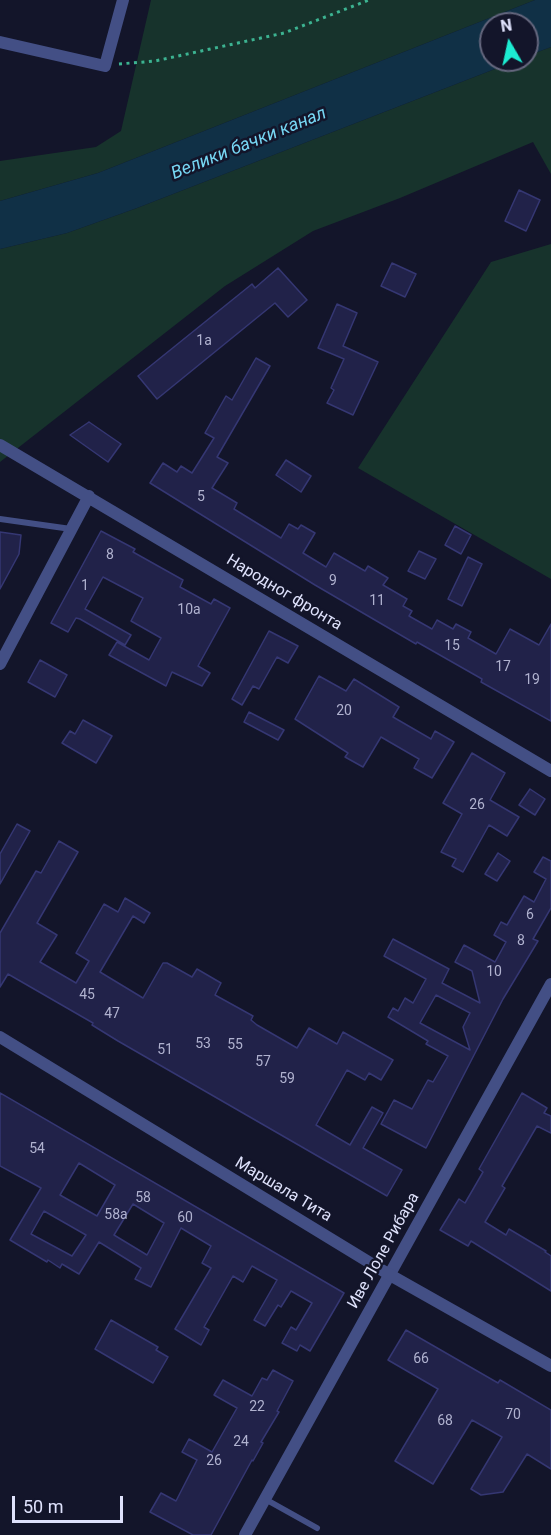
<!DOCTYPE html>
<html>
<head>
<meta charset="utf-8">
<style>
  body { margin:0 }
  #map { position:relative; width:551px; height:1535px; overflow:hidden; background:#13152a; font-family:Roboto,sans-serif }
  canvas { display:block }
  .north { position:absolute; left:479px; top:12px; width:60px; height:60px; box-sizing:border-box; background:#13152a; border:2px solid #65677e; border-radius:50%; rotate:351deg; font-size:16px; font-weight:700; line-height:24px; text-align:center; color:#dfe2fc }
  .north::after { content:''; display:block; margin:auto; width:21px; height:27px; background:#1cecd2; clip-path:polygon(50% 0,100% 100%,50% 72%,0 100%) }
  .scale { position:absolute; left:12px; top:1496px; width:111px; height:27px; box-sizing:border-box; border:3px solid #dfe2fc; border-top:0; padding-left:8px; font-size:18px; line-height:21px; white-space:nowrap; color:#dfe2fc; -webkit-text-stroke:4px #13152a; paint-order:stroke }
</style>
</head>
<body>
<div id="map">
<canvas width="551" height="1535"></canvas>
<div class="north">N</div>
<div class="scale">50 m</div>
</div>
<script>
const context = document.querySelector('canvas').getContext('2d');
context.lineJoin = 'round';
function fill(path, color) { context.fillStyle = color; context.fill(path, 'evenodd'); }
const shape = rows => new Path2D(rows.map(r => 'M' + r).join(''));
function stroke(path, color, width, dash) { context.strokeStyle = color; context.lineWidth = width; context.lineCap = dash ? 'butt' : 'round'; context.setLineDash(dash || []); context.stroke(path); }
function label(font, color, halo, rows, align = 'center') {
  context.font = font + ' Roboto,sans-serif'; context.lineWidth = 5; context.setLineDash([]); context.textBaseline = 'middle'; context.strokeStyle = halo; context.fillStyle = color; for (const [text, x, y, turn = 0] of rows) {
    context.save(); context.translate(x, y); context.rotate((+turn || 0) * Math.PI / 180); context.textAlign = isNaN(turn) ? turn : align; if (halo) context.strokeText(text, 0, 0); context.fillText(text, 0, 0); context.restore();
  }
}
fill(shape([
  [151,0,535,0,98,173,0,201,0,161,96,147,121,131],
  [551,47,551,174,533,142,400,198,313,231,225,286,0,462,0,249,67,233,137,208,518,60,527,60,527,56],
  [551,244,551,579,358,468,491,262]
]), '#17332c');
fill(shape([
  [535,0,551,0,551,47,527,56,527,24,491,24,491,60,518,60,137,208,67,233,0,249,0,201,98,173]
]), '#103046');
const building = shape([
  [519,190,540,200,526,231,505,221,519,190],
  [392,263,416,274,405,297,381,286,392,263],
  [278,268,307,300,288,317,275,303,157,399,138,376,252,284,255,288,278,268],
  [337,304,357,313,343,346,378,362,353,415,327,403,334,390,331,388,344,359,318,348,337,304],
  [256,358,270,366,217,457,228,463,212,488,237,503,234,509,281,538,289,524,298,529,301,525,315,533,303,553,326,567,334,553,365,571,368,566,388,578,383,585,407,599,403,606,412,611,409,616,432,629,437,620,453,629,456,624,471,632,468,638,496,654,510,629,539,645,551,624,551,721,481,682,482,679,417,642,416,644,315,585,150,483,163,463,177,472,181,466,192,473,214,438,205,433,226,396,232,400,256,358],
  [89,422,121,444,108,462,70,435,89,422],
  [286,460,311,476,301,492,276,475,286,460],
  [455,526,471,535,461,554,445,545,455,526],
  [101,531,135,549,133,552,183,580,180,587,211,604,214,599,230,608,198,666,210,673,202,686,172,672,166,686,109,655,117,642,149,660,161,638,131,621,143,598,103,577,85,609,131,635,125,645,80,619,76,618,68,632,51,623,101,531],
  [0,532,21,535,19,554,0,589,0,532],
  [419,551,436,559,425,579,408,571,419,551],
  [468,557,482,564,462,606,448,599,468,557],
  [269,631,298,646,288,663,277,657,259,689,253,686,242,705,232,699,269,631],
  [40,660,67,675,55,697,28,682,40,660],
  [319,676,346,691,354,679,399,707,393,717,431,739,435,731,454,742,432,778,414,768,419,759,381,737,363,767,345,757,348,753,295,719,319,676],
  [249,712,284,730,278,740,244,722,249,712],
  [83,720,112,736,96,763,62,743,70,731,75,734,83,720],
  [472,753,505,773,490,800,519,817,507,836,489,825,463,872,452,866,456,859,441,852,462,814,443,803,472,753],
  [530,789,545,799,535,815,519,805,530,789],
  [17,824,30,831,0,884,0,854,17,824],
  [59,841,78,852,37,923,57,935,40,962,76,983,89,961,76,953,104,904,118,912,125,898,150,913,144,923,133,916,100,972,143,998,163,963,167,963,192,977,197,969,221,983,215,995,253,1016,251,1020,257,1025,297,1048,309,1028,337,1044,343,1032,393,1060,381,1080,369,1073,365,1080,347,1070,316,1125,350,1145,372,1107,383,1113,363,1148,402,1170,387,1196,118,1041,92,1025,93,1023,8,974,0,987,0,933,36,871,41,873,59,841],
  [498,853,510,861,497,881,485,874,498,853],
  [543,857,551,861,551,908,533,939,538,941,503,999,426,1148,381,1124,394,1100,412,1109,428,1080,433,1082,448,1056,426,1044,428,1041,388,1017,393,1008,398,1011,405,998,413,1003,426,979,384,956,393,939,449,969,442,983,480,1003,472,971,455,962,464,945,495,962,506,942,494,935,501,922,507,925,524,896,534,902,546,879,534,872,543,857],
  [436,995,470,1013,463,1027,470,1050,420,1023,436,995],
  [0,1093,344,1293,310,1351,300,1345,297,1351,282,1343,291,1327,296,1330,312,1303,291,1291,281,1307,278,1305,265,1326,254,1320,277,1280,252,1266,243,1282,233,1276,204,1327,209,1330,201,1345,175,1329,211,1268,202,1263,211,1246,181,1228,151,1287,135,1279,141,1268,99,1242,79,1274,62,1264,60,1268,48,1260,47,1262,10,1240,41,1188,0,1166,0,1093],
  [79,1163,115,1185,97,1216,60,1195,79,1163],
  [133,1204,164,1223,147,1255,114,1235,133,1204],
  [44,1211,86,1235,72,1256,31,1234,44,1211],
  [522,1093,547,1108,544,1113,551,1116,551,1133,537,1126,502,1186,505,1188,485,1222,506,1235,509,1229,546,1251,545,1252,551,1256,551,1291,471,1241,468,1246,440,1230,459,1199,465,1203,472,1191,483,1172,479,1169,522,1093],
  [111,1320,158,1347,156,1350,168,1357,153,1383,95,1349,111,1320],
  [406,1330,498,1383,500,1380,551,1410,551,1469,527,1454,503,1492,481,1495,471,1489,502,1437,472,1420,433,1484,395,1461,438,1389,388,1360,406,1330],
  [273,1370,293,1381,277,1411,279,1412,261,1442,263,1443,253,1461,252,1460,211,1535,193,1535,150,1512,161,1493,176,1501,197,1460,182,1452,189,1439,212,1452,237,1408,214,1395,223,1380,252,1396,262,1378,267,1380,273,1370]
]);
fill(building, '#212249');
stroke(building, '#353773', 1.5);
stroke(shape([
  [119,64,155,61,284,33,369,0]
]), '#3cb391', 3, [3, 4.5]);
stroke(shape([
  [0,519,71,529],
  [265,1499,317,1528]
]), '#434f85', 6);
stroke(shape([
  [0,42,105,66,123,0],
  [0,445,551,771],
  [0,664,89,496],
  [245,1535,551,984]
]), '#434f85', 12);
stroke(shape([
  [0,1037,390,1275,551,1366]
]), '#434f85', 12);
label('14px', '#b0b2cf', null, [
  ["1a",204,341],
  ["5",201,497],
  ["8",110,555],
  ["9",333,581],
  ["1",85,586],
  ["11",377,601],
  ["10a",189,610],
  ["15",452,646],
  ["17",503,667],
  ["19",532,680],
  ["20",344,711],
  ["26",477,805],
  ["6",530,915],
  ["8",521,941],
  ["10",494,972],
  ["45",87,995],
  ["47",112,1014],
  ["53",203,1044],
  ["55",235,1045],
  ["51",165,1050],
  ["57",263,1062],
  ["59",287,1079],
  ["54",37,1149],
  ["58",143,1198],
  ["58a",116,1215],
  ["60",185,1218],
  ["66",421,1359],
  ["22",257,1407],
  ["70",513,1415],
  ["68",445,1421],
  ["24",241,1442],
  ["26",214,1461]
]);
label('16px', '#dfe2fc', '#13152a', [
  ["Народног фронта",284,593,31],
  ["Маршала Тита",283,1190,31],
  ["Иве Лоле Рибара",384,1251,-61]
]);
label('italic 18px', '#76d6f3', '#13152a', [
  ["Велики бачки канал",249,144,-22]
]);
</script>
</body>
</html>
